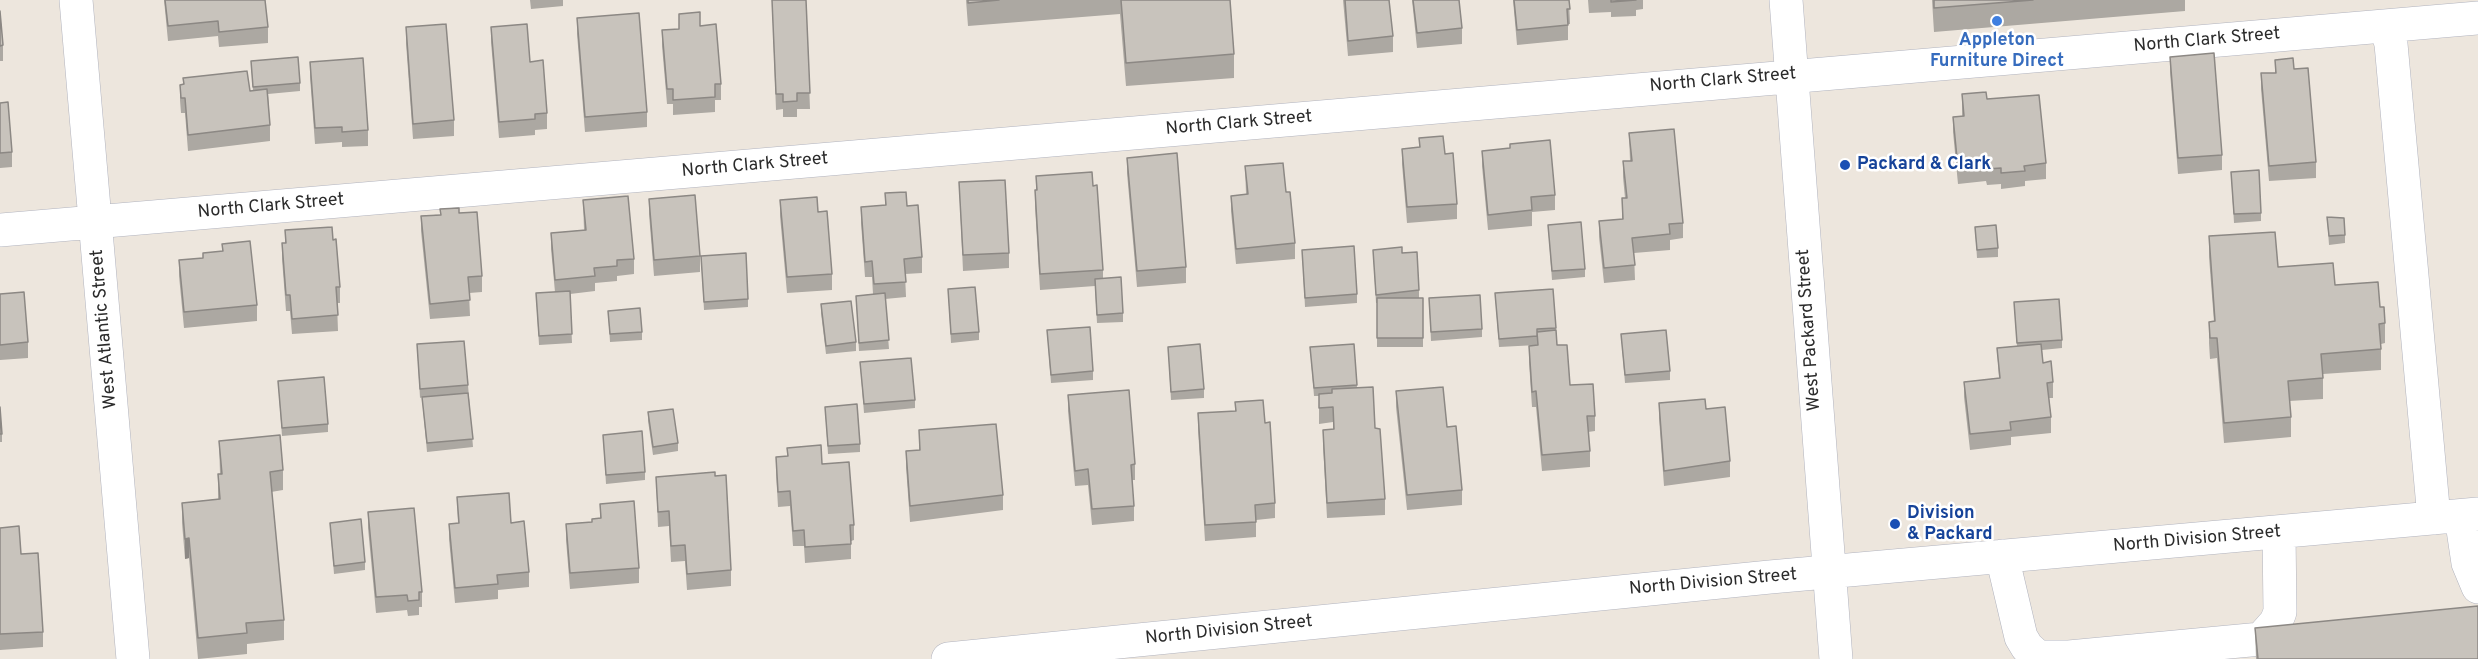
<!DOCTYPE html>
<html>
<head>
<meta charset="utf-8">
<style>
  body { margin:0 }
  canvas { display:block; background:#ede6dd }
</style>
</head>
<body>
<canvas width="2478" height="659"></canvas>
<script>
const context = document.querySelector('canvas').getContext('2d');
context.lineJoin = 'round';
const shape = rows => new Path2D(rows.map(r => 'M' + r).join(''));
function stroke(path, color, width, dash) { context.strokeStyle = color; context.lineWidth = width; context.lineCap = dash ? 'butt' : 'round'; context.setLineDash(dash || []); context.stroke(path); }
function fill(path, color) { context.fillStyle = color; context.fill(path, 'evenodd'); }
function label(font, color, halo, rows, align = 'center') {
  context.font = font + ' Overpass,sans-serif'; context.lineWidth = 5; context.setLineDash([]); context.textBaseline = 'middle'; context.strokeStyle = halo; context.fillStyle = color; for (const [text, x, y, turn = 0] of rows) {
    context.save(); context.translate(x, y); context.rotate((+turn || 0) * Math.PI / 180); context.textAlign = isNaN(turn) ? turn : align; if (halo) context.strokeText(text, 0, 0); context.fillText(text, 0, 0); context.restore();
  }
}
const minor = shape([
  [76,0,133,659],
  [1786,0,1836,659],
  [2386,26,2391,44,2434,518],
  [0,230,2478,18],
  [2461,516,2468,563,2478,587],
  [2002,556,2021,637,2027,647,2038,657,2069,657,2261,639,2276,622,2280,612,2279,533],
  [948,659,1770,577,2478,514]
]);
stroke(minor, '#b1b3be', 34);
stroke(minor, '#fff', 33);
fill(shape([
  [164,0,265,0,268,27,268,43,219,47,218,36,168,41],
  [530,0,563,0,563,6,531,9],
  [772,0,806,0,810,109,797,109,797,117,783,117,783,109,776,110],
  [966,0,1230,0,1234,54,1234,78,1126,86,1120,14,968,26],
  [1343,0,1389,0,1393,36,1393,52,1348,56],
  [1412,0,1459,0,1462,28,1462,44,1417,48],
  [1513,0,1569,0,1570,24,1568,24,1568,40,1517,45],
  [1588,0,1643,0,1643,9,1636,10,1636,16,1611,17,1611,12,1589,13],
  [1932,0,2185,0,2185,11,1934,32],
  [0,11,3,45,3,61,0,61],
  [679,14,700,26,721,84,721,100,715,100,715,112,673,115,673,104,667,104,662,46,662,30,679,30],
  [577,18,647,112,647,127,585,132,577,34],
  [406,27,454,120,454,136,413,139,406,43],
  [491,27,530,62,547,113,547,129,535,130,535,135,499,138,491,42],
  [2170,57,2222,155,2222,170,2178,174,2170,72],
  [2275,60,2294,69,2316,162,2316,178,2269,181,2261,89,2261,73,2275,73],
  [251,61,300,83,300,91,268,94,270,125,270,141,188,151,185,113,181,113,180,100,180,85,183,84,183,78,250,91,253,91],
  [310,62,368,130,368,146,342,147,342,142,315,144,310,77],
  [1962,94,1987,99,2046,163,2046,179,2025,181,2025,186,2001,189,2001,184,1987,185,1986,181,1958,184,1953,132,1953,117,1962,116],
  [0,103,12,152,12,167,0,168],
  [1629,133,1683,223,1683,238,1670,240,1670,250,1634,253,1635,280,1604,283,1599,237,1599,221,1622,219,1622,198,1625,198,1623,177,1623,161,1630,161],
  [1419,138,1445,154,1457,204,1457,219,1407,223,1402,164,1402,149,1419,147],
  [1482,151,1555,195,1555,210,1532,212,1532,226,1488,230,1482,166],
  [1127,158,1186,267,1186,283,1137,287,1127,173],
  [1245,166,1286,192,1295,243,1295,259,1236,264,1231,211,1231,196,1246,194],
  [2231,172,2261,213,2261,221,2234,223],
  [1036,176,1103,270,1103,279,1123,313,1123,322,1097,323,1095,286,1040,290,1035,206,1035,190,1036,190],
  [959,182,1009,253,1009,268,963,271],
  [885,193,907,206,922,257,922,273,905,274,906,297,885,299,889,349,859,351,856,296,873,294,872,277,865,277,861,223,861,207,885,205],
  [649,199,700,256,700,272,654,276,649,214],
  [583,200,634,259,634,274,617,276,617,281,595,283,595,291,570,294,572,343,539,345,536,293,555,292,551,249,551,233,584,230],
  [780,200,818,212,832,274,832,290,787,293,780,216],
  [459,213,482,276,482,292,469,293,470,316,430,319,421,231,421,216],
  [2327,217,2345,235,2345,243,2329,245],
  [1548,225,1585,269,1585,277,1552,280],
  [1975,227,1998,248,1998,257,1977,258],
  [285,230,333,240,340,287,340,303,337,303,338,331,292,334,290,311,286,311,282,259,282,243,285,243],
  [2209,236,2278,267,2335,285,2380,307,2385,323,2385,343,2381,344,2381,370,2323,374,2323,399,2289,401,2291,417,2291,437,2224,443,2217,358,2210,359,2209,343,2209,322,2214,322,2209,257],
  [222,244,257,305,257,321,184,328,179,276,179,260,203,258,222,251],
  [1302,250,1357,294,1357,303,1305,307],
  [1373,250,1402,253,1419,290,1419,298,1423,298,1423,347,1377,347,1377,303,1376,303],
  [701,256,748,299,748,307,704,310],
  [948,289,979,332,979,340,951,343],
  [1553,289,1557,345,1570,385,1595,416,1595,431,1588,432,1590,451,1590,467,1542,471,1536,407,1532,407,1529,362,1529,346,1537,346,1537,345,1499,347,1495,293],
  [0,294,28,342,28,358,0,360],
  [1429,298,1482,329,1482,337,1431,341],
  [2014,302,2062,340,2062,348,2042,350,2043,363,2053,382,2053,398,2049,398,2051,417,2051,433,2011,437,2011,445,1970,450,1964,397,1964,382,1999,378,1997,348,2017,346],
  [821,304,856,342,856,351,826,354,821,313],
  [608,311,642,332,642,340,610,342],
  [1047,330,1093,371,1093,380,1051,383],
  [1621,334,1670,371,1670,380,1625,383],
  [417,344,468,385,473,447,427,452,422,397,420,398],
  [1354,344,1357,388,1375,428,1385,499,1385,515,1327,518,1323,445,1323,430,1333,429,1333,422,1319,424,1319,396,1314,396,1310,347],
  [1168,347,1204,389,1204,398,1171,400],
  [860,362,915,400,915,408,864,413],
  [278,381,328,424,328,432,282,436],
  [1396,391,1447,427,1462,490,1462,505,1407,510,1396,407],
  [1068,395,1135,464,1135,480,1132,480,1134,506,1134,521,1092,525,1088,485,1075,486,1068,411],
  [1235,402,1265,423,1275,503,1275,518,1256,520,1256,537,1205,541,1198,429,1198,413,1235,411],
  [1659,403,1706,409,1730,461,1730,477,1664,486,1659,418],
  [0,407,2,434,2,442,0,442],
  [825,407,860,444,860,452,828,454],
  [648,412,678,443,678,451,653,455,648,421],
  [919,430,1003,495,1003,510,910,522,906,467,906,451,919,450],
  [603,435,645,472,645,480,606,484],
  [219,441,283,470,283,490,271,492,284,620,284,640,247,644,247,654,198,659,189,558,185,559,182,523,182,503,218,499,218,474,220,474],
  [787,448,822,464,854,525,854,540,851,541,851,559,805,563,804,546,793,546,790,506,778,507,776,472,776,457,787,456],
  [656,477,731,570,731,586,687,590,685,561,671,562,669,526,658,527],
  [457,497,511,523,529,572,529,587,498,590,498,599,455,603,449,539,449,524,458,523],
  [600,504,639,568,639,583,570,589,566,540,566,524,592,522,600,518],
  [368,512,422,592,422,607,419,607,419,615,408,616,407,610,376,613,368,528],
  [330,523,365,562,365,570,334,574],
  [0,528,21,554,43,632,43,647,0,650],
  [2255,628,2478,659,2256,659]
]), '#aca8a2');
fill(shape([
  [189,538,189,558,185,559,185,539]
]), '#8c8884');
const building = shape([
  [165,0,265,0,268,27,219,32,218,21,168,26,165,0],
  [772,0,806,0,810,93,797,93,797,101,783,102,783,94,776,94,772,0],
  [968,0,999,0,968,3,968,0],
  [1121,0,1230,0,1234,54,1126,63,1121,0],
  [1345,0,1389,0,1393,36,1348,41,1345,0],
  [1413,0,1459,0,1462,28,1417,33,1413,0],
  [1514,0,1569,0,1570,9,1567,9,1568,25,1517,30,1514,0],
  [1611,0,1636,0,1611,2,1611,0],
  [1934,0,2033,0,1934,8,1934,0],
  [0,11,3,45,0,46,0,11],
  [700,12,700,26,716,24,721,84,715,84,715,97,673,100,673,89,667,89,662,30,679,29,679,14,700,12],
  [639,13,647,112,585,117,577,18,639,13],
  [446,24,454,120,413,124,406,27,446,24],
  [527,24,530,62,543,60,547,113,535,114,535,119,499,122,491,27,527,24],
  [2214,53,2222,155,2178,158,2170,57,2214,53],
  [298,57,300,83,253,87,251,61,298,57],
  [363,58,368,130,342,132,342,127,315,128,310,62,363,58],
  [2293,58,2294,69,2308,68,2316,162,2269,166,2261,73,2276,73,2275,60,2293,58],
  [247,71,250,91,267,89,270,125,188,135,185,98,181,98,180,85,184,84,183,78,247,71],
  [1986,92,1987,99,2039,95,2046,163,2024,166,2025,171,2001,173,2001,168,1987,169,1986,165,1958,168,1953,117,1964,116,1962,94,1986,92],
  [8,102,12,152,0,153,0,103,8,102],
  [1674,129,1683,223,1669,224,1670,234,1632,238,1635,265,1604,268,1599,221,1623,219,1622,198,1627,198,1623,161,1632,161,1629,133,1674,129],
  [1443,136,1445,154,1453,153,1457,204,1407,207,1402,149,1420,147,1419,138,1443,136],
  [1550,140,1555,195,1531,197,1532,210,1488,215,1482,151,1510,148,1510,144,1550,140],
  [1177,153,1186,267,1137,271,1127,158,1177,153],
  [1283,163,1286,192,1290,192,1295,243,1236,249,1231,196,1248,194,1245,166,1283,163],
  [2259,170,2261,213,2234,214,2231,172,2259,170],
  [1092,172,1093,186,1097,185,1103,270,1040,274,1035,190,1037,190,1036,176,1092,172],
  [1005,180,1009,253,963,255,959,182,1005,180],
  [906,192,907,206,918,205,922,257,904,259,906,282,874,284,872,261,865,262,861,207,886,205,885,193,906,192],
  [695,195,700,256,654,260,649,199,695,195],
  [628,196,634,259,617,260,617,266,594,268,595,276,555,280,551,233,586,230,583,200,628,196],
  [817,197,818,212,827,211,832,274,787,277,780,200,817,197],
  [459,208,459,213,477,212,482,276,468,277,470,300,430,304,421,216,441,215,440,209,459,208],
  [2327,217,2344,218,2345,235,2329,236,2327,217],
  [1581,222,1585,269,1552,271,1548,225,1581,222],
  [1996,225,1998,248,1977,250,1975,227,1996,225],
  [332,227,333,240,336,239,340,287,336,287,338,315,292,319,290,295,286,295,282,243,286,243,285,230,332,227],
  [2275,232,2278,267,2333,263,2335,285,2378,282,2380,307,2384,307,2385,323,2379,324,2381,349,2321,354,2323,378,2288,381,2291,417,2224,423,2217,338,2210,338,2209,322,2215,321,2209,236,2275,232],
  [250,241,257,305,184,312,179,260,203,258,203,253,223,251,222,244,250,241],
  [1354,246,1357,294,1305,298,1302,250,1354,246],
  [1402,247,1402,253,1417,252,1419,290,1376,295,1373,250,1402,247],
  [746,253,748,299,704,302,701,256,746,253],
  [1121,277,1123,313,1097,315,1095,279,1121,277],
  [975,287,979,332,951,334,948,289,975,287],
  [1553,289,1556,328,1537,329,1537,336,1537,332,1537,336,1499,339,1495,293,1553,289],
  [570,291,572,334,539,336,536,293,570,291],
  [24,292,28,342,0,345,0,294,24,292],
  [885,293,889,340,859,343,856,296,885,293],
  [1480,295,1482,329,1431,332,1429,298,1480,295],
  [1377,298,1423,298,1423,338,1377,338,1377,298],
  [2059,299,2062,340,2017,343,2014,302,2059,299],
  [851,301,856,342,826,346,821,304,851,301],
  [640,308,642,332,610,334,608,311,640,308],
  [1090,327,1093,371,1051,375,1047,330,1090,327],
  [1556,330,1557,345,1567,345,1570,385,1593,384,1595,416,1587,416,1590,451,1542,455,1536,391,1532,392,1529,346,1538,345,1537,332,1556,330],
  [1666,330,1670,371,1625,375,1621,334,1666,330],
  [464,341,468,385,420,389,417,344,464,341],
  [1200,344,1204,389,1171,392,1168,347,1200,344],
  [1354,344,1357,385,1314,388,1310,347,1354,344],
  [2041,344,2043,363,2051,361,2053,382,2047,383,2051,417,2010,422,2011,430,1970,434,1964,382,2000,378,1997,348,2041,344],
  [911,358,915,400,864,404,860,362,911,358],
  [324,377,328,424,282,428,278,381,324,377],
  [1373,387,1375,428,1380,429,1385,499,1327,503,1323,430,1334,429,1333,407,1319,408,1319,394,1332,393,1332,389,1373,387],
  [1443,387,1447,427,1456,426,1462,490,1407,495,1396,391,1443,387],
  [1129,390,1135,464,1131,465,1134,506,1092,509,1088,469,1075,471,1068,395,1129,390],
  [468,393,473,439,427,443,422,397,468,393],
  [1705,399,1706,409,1725,407,1730,461,1664,471,1659,403,1705,399],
  [1263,400,1265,423,1270,422,1275,503,1255,505,1256,522,1205,525,1198,413,1236,411,1235,402,1263,400],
  [857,404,860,444,828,446,825,407,857,404],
  [0,407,2,434,0,434,0,407],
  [673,409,678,443,653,447,648,412,673,409],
  [996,424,1003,495,910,506,906,451,920,450,919,430,996,424],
  [642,431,645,472,606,475,603,435,642,431],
  [280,435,283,470,270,472,284,620,246,623,247,633,198,638,189,538,185,539,182,503,220,499,218,474,222,474,219,441,280,435],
  [821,445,822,464,849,462,854,525,850,525,851,544,805,547,804,530,793,531,790,491,778,492,776,457,788,456,787,448,821,445],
  [715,472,715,476,726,475,731,570,687,574,685,545,671,546,669,511,658,512,656,477,715,472],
  [509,493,511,523,524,521,529,572,497,575,498,584,455,588,449,524,459,523,457,497,509,493],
  [634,501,639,568,570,573,566,524,592,522,592,519,601,518,600,504,634,501],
  [414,508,422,592,419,592,419,600,408,601,407,595,376,597,368,512,414,508],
  [361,519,365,562,334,566,330,523,361,519],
  [19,526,21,554,38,553,43,632,0,634,0,528,19,526],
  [2478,606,2478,659,2258,659,2255,628,2478,606]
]);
fill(building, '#c8c3bc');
stroke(building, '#8c8884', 1.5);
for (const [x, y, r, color] of [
  [1997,21,6,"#3f7fe0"],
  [1845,165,6,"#1a4fb4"],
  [1895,524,6,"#1a4fb4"]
]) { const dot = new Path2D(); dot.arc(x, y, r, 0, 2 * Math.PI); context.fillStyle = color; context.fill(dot); stroke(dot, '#fff', 2); }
label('bold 18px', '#366cbe', '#fff', [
  ["Appleton",1997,41],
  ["Furniture Direct",1997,62]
]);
label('18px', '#2b2b2b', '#fff', [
  ["North Clark Street",2207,41,-5],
  ["North Clark Street",1723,81,-5],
  ["North Clark Street",1239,124,-5],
  ["North Clark Street",755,166,-5],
  ["North Clark Street",271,207,-5],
  ["West Atlantic Street",105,329,-95],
  ["West Packard Street",1810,330,-94],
  ["North Division Street",2197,540,-5],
  ["North Division Street",1713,583,-5],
  ["North Division Street",1229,631,-6]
]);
label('bold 18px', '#164399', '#fff', [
  ["Packard & Clark",1857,165],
  ["Division",1907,514],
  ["& Packard",1907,535]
], 'left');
</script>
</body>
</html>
